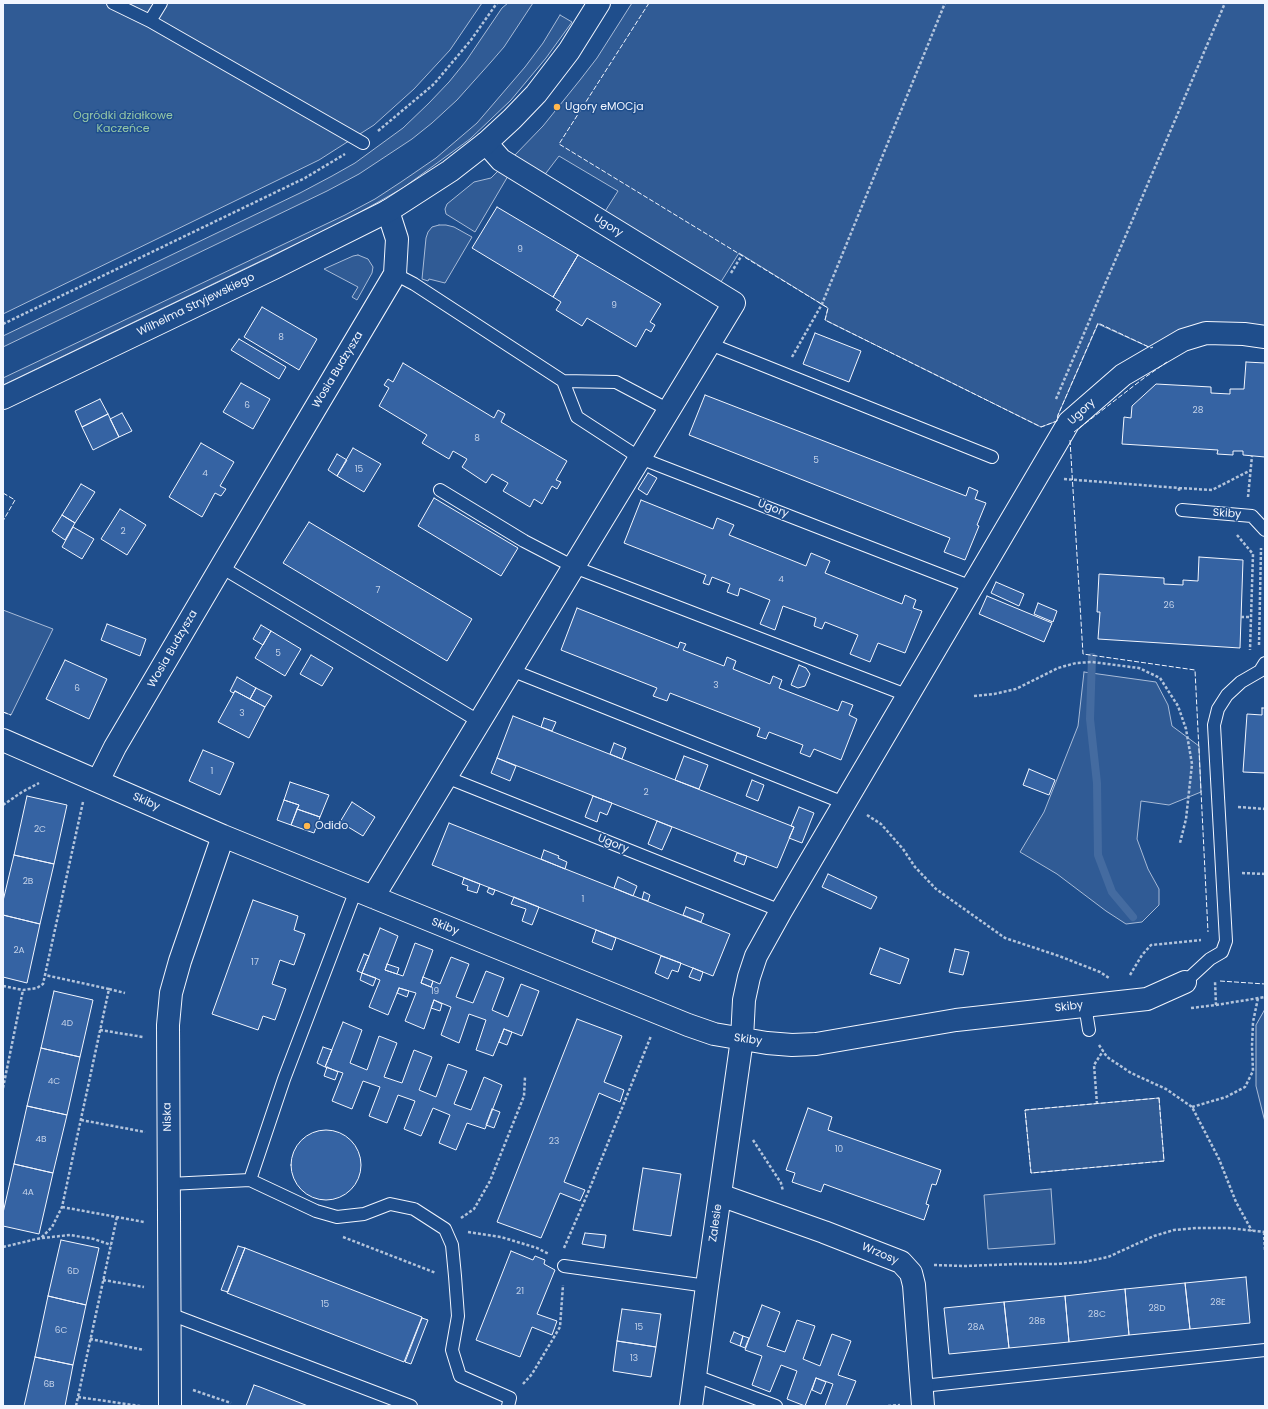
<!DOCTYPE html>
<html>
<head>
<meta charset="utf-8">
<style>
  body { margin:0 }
  #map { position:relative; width:1268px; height:1409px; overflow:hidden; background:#1f4e8c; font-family:Poppins,sans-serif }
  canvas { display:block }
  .frame { position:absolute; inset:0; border:4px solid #f2f6ff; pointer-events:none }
</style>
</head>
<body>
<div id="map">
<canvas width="1268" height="1409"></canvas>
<div class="frame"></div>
</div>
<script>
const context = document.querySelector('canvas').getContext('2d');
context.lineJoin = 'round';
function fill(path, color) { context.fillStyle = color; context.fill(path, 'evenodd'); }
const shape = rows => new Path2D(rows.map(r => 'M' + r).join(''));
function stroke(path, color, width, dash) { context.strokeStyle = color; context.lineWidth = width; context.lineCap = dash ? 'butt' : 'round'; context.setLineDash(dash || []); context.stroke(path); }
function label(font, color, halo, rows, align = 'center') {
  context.font = font + ' Poppins,sans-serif'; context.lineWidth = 3; context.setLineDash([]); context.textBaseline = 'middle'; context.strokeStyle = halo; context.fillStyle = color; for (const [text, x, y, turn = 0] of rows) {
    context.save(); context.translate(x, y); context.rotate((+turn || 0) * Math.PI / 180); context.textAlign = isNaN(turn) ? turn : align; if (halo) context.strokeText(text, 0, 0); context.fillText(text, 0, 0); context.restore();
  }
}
const green = shape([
  [3,3,482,3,450,50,414,89,374,125,319,160,3,314,3,3],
  [508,3,533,3,504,47,491,62,457,100,432,123,412,139,359,174,327,191,3,347,3,336,300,193,332,176,355,163,403,128,429,103,449,82,466,61,502,8,508,3],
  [632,3,1265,3,1265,329,1227,323,1198,324,1151,348,1098,324,1058,415,1057,421,1041,427,825,320,828,308,739,253,719,285,604,213,618,191,559,156,543,177,513,157,543,126,580,80,597,58,632,3],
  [560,15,572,22,546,58,511,100,470,139,403,188,348,219,3,385,3,378,345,215,375,199,401,182,436,158,477,123,525,67,543,43,560,15],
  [498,171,508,176,475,232,446,214,445,209,447,204,474,182,491,178,498,171],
  [439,225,446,225,454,227,472,237,445,283,429,279,428,281,422,279,426,238,428,232,432,227,439,225],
  [358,255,368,259,373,267,372,273,357,300,352,297,358,287,324,269,353,256,358,255],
  [3,610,53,629,11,715,3,712,3,610],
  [1084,672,1156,682,1168,705,1172,726,1199,746,1201,792,1169,805,1141,801,1137,839,1148,869,1159,889,1159,905,1142,922,1126,924,1106,911,1057,874,1020,852,1044,812,1078,726,1084,672],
  [1265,1009,1265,1122,1256,1086,1256,1025,1265,1009],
  [1159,1098,1164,1161,1031,1173,1025,1110,1159,1098],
  [1051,1189,1055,1244,988,1249,984,1195,1051,1189]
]);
fill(green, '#305b95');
stroke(green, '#a8bbd7', 1);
stroke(shape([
  [1092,657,1090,719,1097,783,1098,855,1112,892,1133,917]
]), '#446ba0', 8);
const building = shape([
  [497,207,578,255,553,297,472,248,497,207],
  [578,255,661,304,650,322,655,325,651,332,646,329,636,347,587,318,582,326,556,310,561,302,553,297,578,255],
  [262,307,317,339,299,370,244,337,262,307],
  [815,333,861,351,849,382,803,364,815,333],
  [239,339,286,367,279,379,231,350,239,339],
  [1246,362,1265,363,1265,457,1243,455,1243,451,1233,451,1233,455,1217,454,1218,450,1122,444,1124,417,1131,418,1132,406,1156,384,1211,387,1211,393,1230,394,1230,389,1244,389,1246,362],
  [403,363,494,418,498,410,505,414,501,422,567,461,556,480,561,482,557,489,552,486,542,504,534,499,530,507,503,491,508,483,492,474,486,483,462,467,467,459,453,451,449,459,422,443,427,435,379,406,389,388,384,385,388,379,393,382,403,363],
  [241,383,270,399,253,429,223,412,241,383],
  [705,395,966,496,969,487,978,491,975,499,986,503,977,525,979,526,965,560,944,552,950,538,689,435,705,395],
  [100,399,108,414,82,427,75,411,100,399],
  [122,413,132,431,119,437,110,419,122,413],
  [108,414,119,437,93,450,82,427,108,414],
  [201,443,234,462,220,486,226,489,221,496,215,493,202,517,169,497,201,443],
  [353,448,381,464,364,492,337,476,353,448],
  [337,454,347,460,337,476,328,470,337,454],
  [648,473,657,478,647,495,638,489,648,473],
  [81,484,95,492,75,523,62,515,81,484],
  [434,498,518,548,501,576,418,526,434,498],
  [641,500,713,529,717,518,734,525,729,535,806,566,811,553,830,561,825,573,902,604,905,595,916,600,913,608,922,611,905,653,878,643,870,662,850,654,858,635,825,622,822,629,814,626,816,618,783,606,775,630,760,624,770,600,740,588,738,596,727,592,730,584,712,577,709,585,703,583,706,575,624,543,641,500],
  [120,509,146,525,127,555,101,539,120,509],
  [62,515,75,523,65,540,52,531,62,515],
  [309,522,472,619,447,661,283,563,309,522],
  [73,527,94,539,82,559,62,547,73,527],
  [1199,557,1243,560,1240,648,1098,639,1100,612,1097,612,1099,574,1164,578,1164,584,1183,585,1183,580,1198,581,1199,557],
  [996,582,1024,594,1019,606,991,593,996,582],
  [987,596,1052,623,1044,642,979,614,987,596],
  [1038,603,1057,611,1053,622,1034,614,1038,603],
  [577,608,678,648,680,642,686,644,683,650,724,666,727,657,736,661,733,669,770,684,773,676,782,680,779,688,838,711,842,701,853,705,849,715,857,719,841,760,814,749,810,757,800,753,803,745,769,732,766,739,757,736,760,728,670,693,667,701,653,696,657,688,561,650,577,608],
  [107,624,146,639,140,656,101,640,107,624],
  [261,625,271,631,263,645,253,639,261,625],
  [271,631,301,649,285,676,255,658,271,631],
  [311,655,333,668,322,686,300,674,311,655],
  [65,660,107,679,89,719,46,699,65,660],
  [799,665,806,668,810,674,805,686,798,688,791,685,799,665],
  [237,677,256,688,250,699,235,691,233,693,230,691,237,677],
  [256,688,272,696,265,707,250,699,256,688],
  [235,691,265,707,249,738,218,722,235,691],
  [1262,708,1265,708,1265,773,1243,772,1247,714,1262,715,1262,708],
  [513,716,794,827,777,868,497,758,513,716],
  [544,718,556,722,552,731,541,727,544,718],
  [614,743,626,748,622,759,610,754,614,743],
  [203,750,234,763,220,795,189,781,203,750],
  [684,756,708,765,699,789,675,780,684,756],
  [497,758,516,766,510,781,491,773,497,758],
  [1029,769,1055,780,1049,795,1023,785,1029,769],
  [752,780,764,785,758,801,746,796,752,780],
  [290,782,329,795,320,817,297,809,299,805,284,800,290,782],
  [27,796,67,805,54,864,14,855,27,796],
  [593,796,612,803,607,815,600,812,597,822,585,817,593,796],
  [284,800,299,805,291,825,277,820,284,800],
  [352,802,375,817,363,836,340,822,352,802],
  [799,807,814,813,802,843,789,838,794,827,791,826,799,807],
  [297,809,320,817,314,833,291,825,297,809],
  [657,821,672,827,662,850,648,844,657,821],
  [449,823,730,934,713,976,432,865,449,823],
  [544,850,559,856,558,858,567,862,565,869,541,859,544,850],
  [737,853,747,856,744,865,734,861,737,853],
  [14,855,54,864,40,924,3,915,3,901,14,855],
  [828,874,877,897,871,909,822,887,828,874],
  [618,877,637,886,633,896,614,888,618,877],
  [464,878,480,884,477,893,467,890,468,886,462,884,464,878],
  [489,888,495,890,493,895,487,892,489,888],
  [644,892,650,895,648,901,642,899,644,892],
  [514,897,539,907,532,925,522,921,526,909,511,904,514,897],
  [253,900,298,916,294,930,305,934,294,965,280,960,272,984,286,989,275,1020,263,1016,258,1030,212,1014,253,900],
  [686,907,704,914,701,922,683,915,686,907],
  [3,915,40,924,27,983,3,977,3,915],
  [380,928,398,936,385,970,403,976,415,943,433,950,421,983,431,987,433,981,440,984,451,957,469,964,456,997,473,1003,486,971,504,978,492,1010,508,1017,521,984,539,991,522,1036,504,1029,493,1056,476,1050,486,1020,469,1014,459,1043,441,1035,451,1007,434,1000,424,1029,405,1021,416,993,399,988,388,1015,369,1007,380,980,362,973,380,928],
  [596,930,616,938,612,950,592,942,596,930],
  [880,948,909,959,900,984,870,974,880,948],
  [955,949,969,952,963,975,949,972,955,949],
  [364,954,369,956,362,973,357,971,364,954],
  [661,956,681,963,678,972,672,970,668,979,655,973,661,956],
  [387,964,399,968,397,974,385,970,387,964],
  [693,968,703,972,700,981,689,977,693,968],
  [362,973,376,978,373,986,360,980,362,973],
  [423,977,433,981,431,987,421,983,423,977],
  [399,988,409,991,407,997,397,993,399,988],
  [54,991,93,1000,80,1057,41,1048,54,991],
  [434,1000,442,1004,440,1011,431,1008,434,1000],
  [577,1019,622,1036,604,1082,624,1090,620,1102,599,1093,564,1182,585,1190,580,1201,560,1193,541,1238,497,1222,577,1019],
  [343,1022,362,1030,350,1063,367,1070,379,1036,397,1043,384,1077,402,1083,414,1050,432,1057,419,1090,436,1097,448,1064,467,1071,454,1104,471,1110,484,1077,502,1085,485,1129,467,1123,456,1150,439,1143,450,1115,433,1108,421,1136,404,1129,415,1101,398,1095,387,1123,369,1116,380,1087,363,1081,352,1109,332,1101,343,1073,325,1067,343,1022],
  [504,1029,512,1032,507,1045,499,1042,504,1029],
  [323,1047,332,1050,325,1067,317,1063,323,1047],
  [41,1048,80,1057,67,1115,27,1106,41,1048],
  [327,1067,338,1072,335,1080,324,1076,327,1067],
  [27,1106,67,1115,53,1173,14,1164,27,1106],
  [808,1108,832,1117,828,1130,941,1170,936,1185,932,1184,926,1204,929,1205,924,1220,824,1184,821,1192,792,1182,795,1173,786,1170,808,1108],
  [492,1109,500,1112,494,1128,486,1125,492,1109],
  '291 1165a35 35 0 1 1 70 0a35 35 0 1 1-70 0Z',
  [14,1164,53,1173,39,1234,3,1226,3,1213,14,1164],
  [643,1168,681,1174,671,1236,633,1230,643,1168],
  [585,1233,606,1235,604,1248,582,1244,585,1233],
  [61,1240,99,1248,86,1305,48,1296,61,1240],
  [238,1246,245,1248,228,1292,221,1290,238,1246],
  [245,1248,422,1317,404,1362,227,1293,245,1248],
  [511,1251,533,1260,535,1256,545,1260,544,1264,555,1270,537,1314,557,1321,552,1335,532,1327,520,1357,476,1340,511,1251],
  [1246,1277,1250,1323,1190,1329,1185,1283,1246,1277],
  [1185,1283,1190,1329,1129,1335,1125,1289,1185,1283],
  [1125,1289,1129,1335,1069,1342,1065,1296,1125,1289],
  [48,1296,86,1305,73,1365,35,1357,48,1296],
  [1065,1296,1069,1342,1009,1348,1004,1302,1065,1296],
  [1004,1302,1009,1348,949,1354,944,1308,1004,1302],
  [762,1305,780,1312,767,1346,785,1352,797,1320,815,1326,803,1359,820,1366,832,1334,851,1341,838,1375,856,1381,846,1406,825,1406,833,1384,816,1378,805,1406,787,1399,797,1371,781,1365,770,1392,752,1385,762,1356,745,1350,762,1305],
  [622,1309,661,1314,656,1347,617,1341,622,1309],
  [422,1318,428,1320,411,1364,405,1362,422,1318],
  [734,1332,743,1336,740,1346,730,1342,734,1332],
  [743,1336,749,1338,745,1348,740,1346,743,1336],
  [617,1341,656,1347,651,1377,613,1371,617,1341],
  [35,1357,73,1365,65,1406,24,1406,35,1357],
  [816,1378,826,1382,821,1394,812,1390,816,1378],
  [254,1385,260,1387,308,1406,246,1406,254,1385]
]);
fill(building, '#3563a3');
stroke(building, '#f2f6ff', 1);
const service = shape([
  [113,3,150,21,363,143],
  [150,21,161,3],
  [395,274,414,284,563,381,577,417,640,458,972,587],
  [710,344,992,457],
  [563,381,616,382,669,410],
  [440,490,524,541,574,567,909,696],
  [1182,510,1252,516,1265,530],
  [221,567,480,722],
  [511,670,844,803],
  [446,777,781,911],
  [1185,982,1210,959,1222,952,1226,941,1214,725,1218,709,1227,695,1241,682,1260,671,1265,663],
  [1085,1005,1089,1030],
  [250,1180,316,1211,337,1217,364,1214,390,1204,414,1209,445,1229,452,1245,455,1276,458,1316,452,1350,460,1376,510,1398,508,1406],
  [169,1184,250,1180,284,1079,356,890],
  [564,1266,707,1286],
  [170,1314,411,1406],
  [696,1376,776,1406],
  [922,1386,1265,1350]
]);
const minor = shape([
  [3,740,223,836,688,1025,714,1034,767,1043,792,1045,816,1044,956,1020,1147,999,1185,982],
  [98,781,115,747,221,567,395,274,397,239,388,211],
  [373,897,734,303,501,160,486,143],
  [720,1195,824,1232,901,1262,911,1273,914,1285,923,1406],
  [170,1406,168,1025,171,993,180,961,223,836],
  [691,1406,707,1286,742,1039,744,1000,749,977,756,956,781,911,1069,422,1123,375,1183,340,1206,333,1244,334,1265,337]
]);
const tertiary = shape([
  [3,398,276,267,388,211,450,171,486,143,512,119,536,94,569,51,599,3]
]);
stroke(service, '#f2f6ff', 14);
stroke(minor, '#f2f6ff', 24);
stroke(tertiary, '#f2f6ff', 24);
stroke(shape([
  [378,131,434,84,471,40,497,3],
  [731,273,742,255],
  [3,324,305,178,345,154],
  [792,357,822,304,945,3],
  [1056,399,1225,3],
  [1064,479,1179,488,1179,492],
  [1179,488,1212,490,1251,470],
  [1248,497,1252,456],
  [1237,535,1253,554,1250,650],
  [1241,617,1251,617],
  [1259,645,1261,548],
  [974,696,994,694,1016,689,1058,668,1076,663,1092,662,1139,668,1160,678,1178,706,1186,729,1192,764,1186,819,1180,843],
  [3,805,22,792,39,783],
  [1238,807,1265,809],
  [867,815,881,824,903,849,915,867,936,889,1005,938,1059,956,1100,972,1109,978],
  [1242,873,1265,874],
  [1130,975,1142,955,1151,945,1201,940],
  [3,986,23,990,37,988,43,984,83,802],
  [109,989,125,993],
  [1216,1005,1265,997],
  [1191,1008,1216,1005,1215,981],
  [100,1030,143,1037],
  [1099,1045,1107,1057,1131,1073,1166,1089,1192,1107,1219,1159,1236,1202,1252,1231],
  [3,1088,23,990],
  [1097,1104,1094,1065,1103,1051],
  [1192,1107,1226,1097,1245,1087,1253,1071,1252,1046,1253,1022,1258,998],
  [81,1120,145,1132],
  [753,1140,781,1183,783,1191],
  [62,1207,144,1222],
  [461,1218,474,1209,490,1181,524,1096,525,1077],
  [468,1232,501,1237,537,1248,549,1254],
  [1264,1232,1265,1250],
  [343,1237,436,1273],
  [42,1238,70,1235,94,1239,111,1245],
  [3,1247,41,1238,52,1227,62,1207,109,989,45,975],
  [564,1248,587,1195,651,1036],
  [934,1265,965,1266,1017,1264,1057,1264,1084,1262,1108,1257,1154,1236,1174,1230,1197,1228,1228,1228,1265,1232],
  [103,1280,144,1287],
  [90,1339,144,1350],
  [523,1384,532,1374,560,1327,563,1285],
  [193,1390,231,1403],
  [78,1397,140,1406],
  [76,1406,117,1217],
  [888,1406,900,1405]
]), '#b3c4dc', 2.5, [3, 2]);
stroke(service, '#1f4e8c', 12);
stroke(minor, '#1f4e8c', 22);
stroke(tertiary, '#1f4e8c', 22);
stroke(shape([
  [649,3,559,144,828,308,825,320,1041,427,1057,421,1058,415,1098,323,1151,348,1153,347],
  [1074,432,1144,378,1167,362],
  [1070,440,1083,654,1195,670,1208,932],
  [3,493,15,500,3,521],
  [3,712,11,715],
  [1220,981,1265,984],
  [1159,1098,1164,1161,1031,1173,1025,1110,1159,1098]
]), '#f2f6ff', 1, [5, 2]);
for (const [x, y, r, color] of [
  [557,107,4,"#ffb74d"],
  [307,826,4,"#ffb74d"]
]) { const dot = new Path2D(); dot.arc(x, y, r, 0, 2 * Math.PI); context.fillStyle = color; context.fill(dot); stroke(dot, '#1f4e8c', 1.5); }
label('9px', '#c3d1e8', null, [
  ["9",520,250],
  ["9",614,306],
  ["8",281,338],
  ["6",247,406],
  ["28",1198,411],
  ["8",477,439],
  ["5",816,461],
  ["15",359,470],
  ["4",205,474],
  ["2",123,532],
  ["4",781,580],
  ["7",378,591],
  ["26",1169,606],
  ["5",278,654],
  ["3",716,686],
  ["6",77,689],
  ["3",242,714],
  ["1",212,772],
  ["2",646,793],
  ["2C",40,830],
  ["2B",28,882],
  ["1",583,900],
  ["2A",19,951],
  ["17",255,963],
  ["19",435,992],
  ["4D",67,1024],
  ["4C",54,1082],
  ["4B",41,1140],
  ["23",554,1142],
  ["10",839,1150],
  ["4A",28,1193],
  ["6D",73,1272],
  ["21",520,1292],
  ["28E",1218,1303],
  ["15",325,1305],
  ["28D",1157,1309],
  ["28C",1097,1315],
  ["28B",1037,1322],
  ["15",639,1328],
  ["28A",976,1328],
  ["6C",61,1331],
  ["13",634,1359],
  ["6B",49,1385]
]);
label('11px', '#f2f6ff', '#1f4e8c', [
  ["Ugory eMOCja",565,107],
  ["Odido",315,826]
], 'left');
label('11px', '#97c8a6', '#1f4e8c', [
  ["Ogródki działkowe",123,116],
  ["Kaczeńce",123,129]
]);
label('11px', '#f2f6ff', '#1f4e8c', [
  ["Ugory",608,226,32],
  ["Wilhelma Stryjewskiego",196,305,-26],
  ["Wosia Budzysza",338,370,-59],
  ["Ugory",1082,412,-43],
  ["Ugory",773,509,21],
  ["Skiby",1227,514,4],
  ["Wosia Budzysza",173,649,-60],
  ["Skiby",146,802,24],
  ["Ugory",613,844,22],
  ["Skiby",445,927,22],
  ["Skiby",1069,1007,-7],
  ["Skiby",748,1040,8],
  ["Niska",168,1117,-91],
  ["Zalesie",716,1223,-82],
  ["Wrzosy",880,1254,23]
]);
</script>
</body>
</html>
